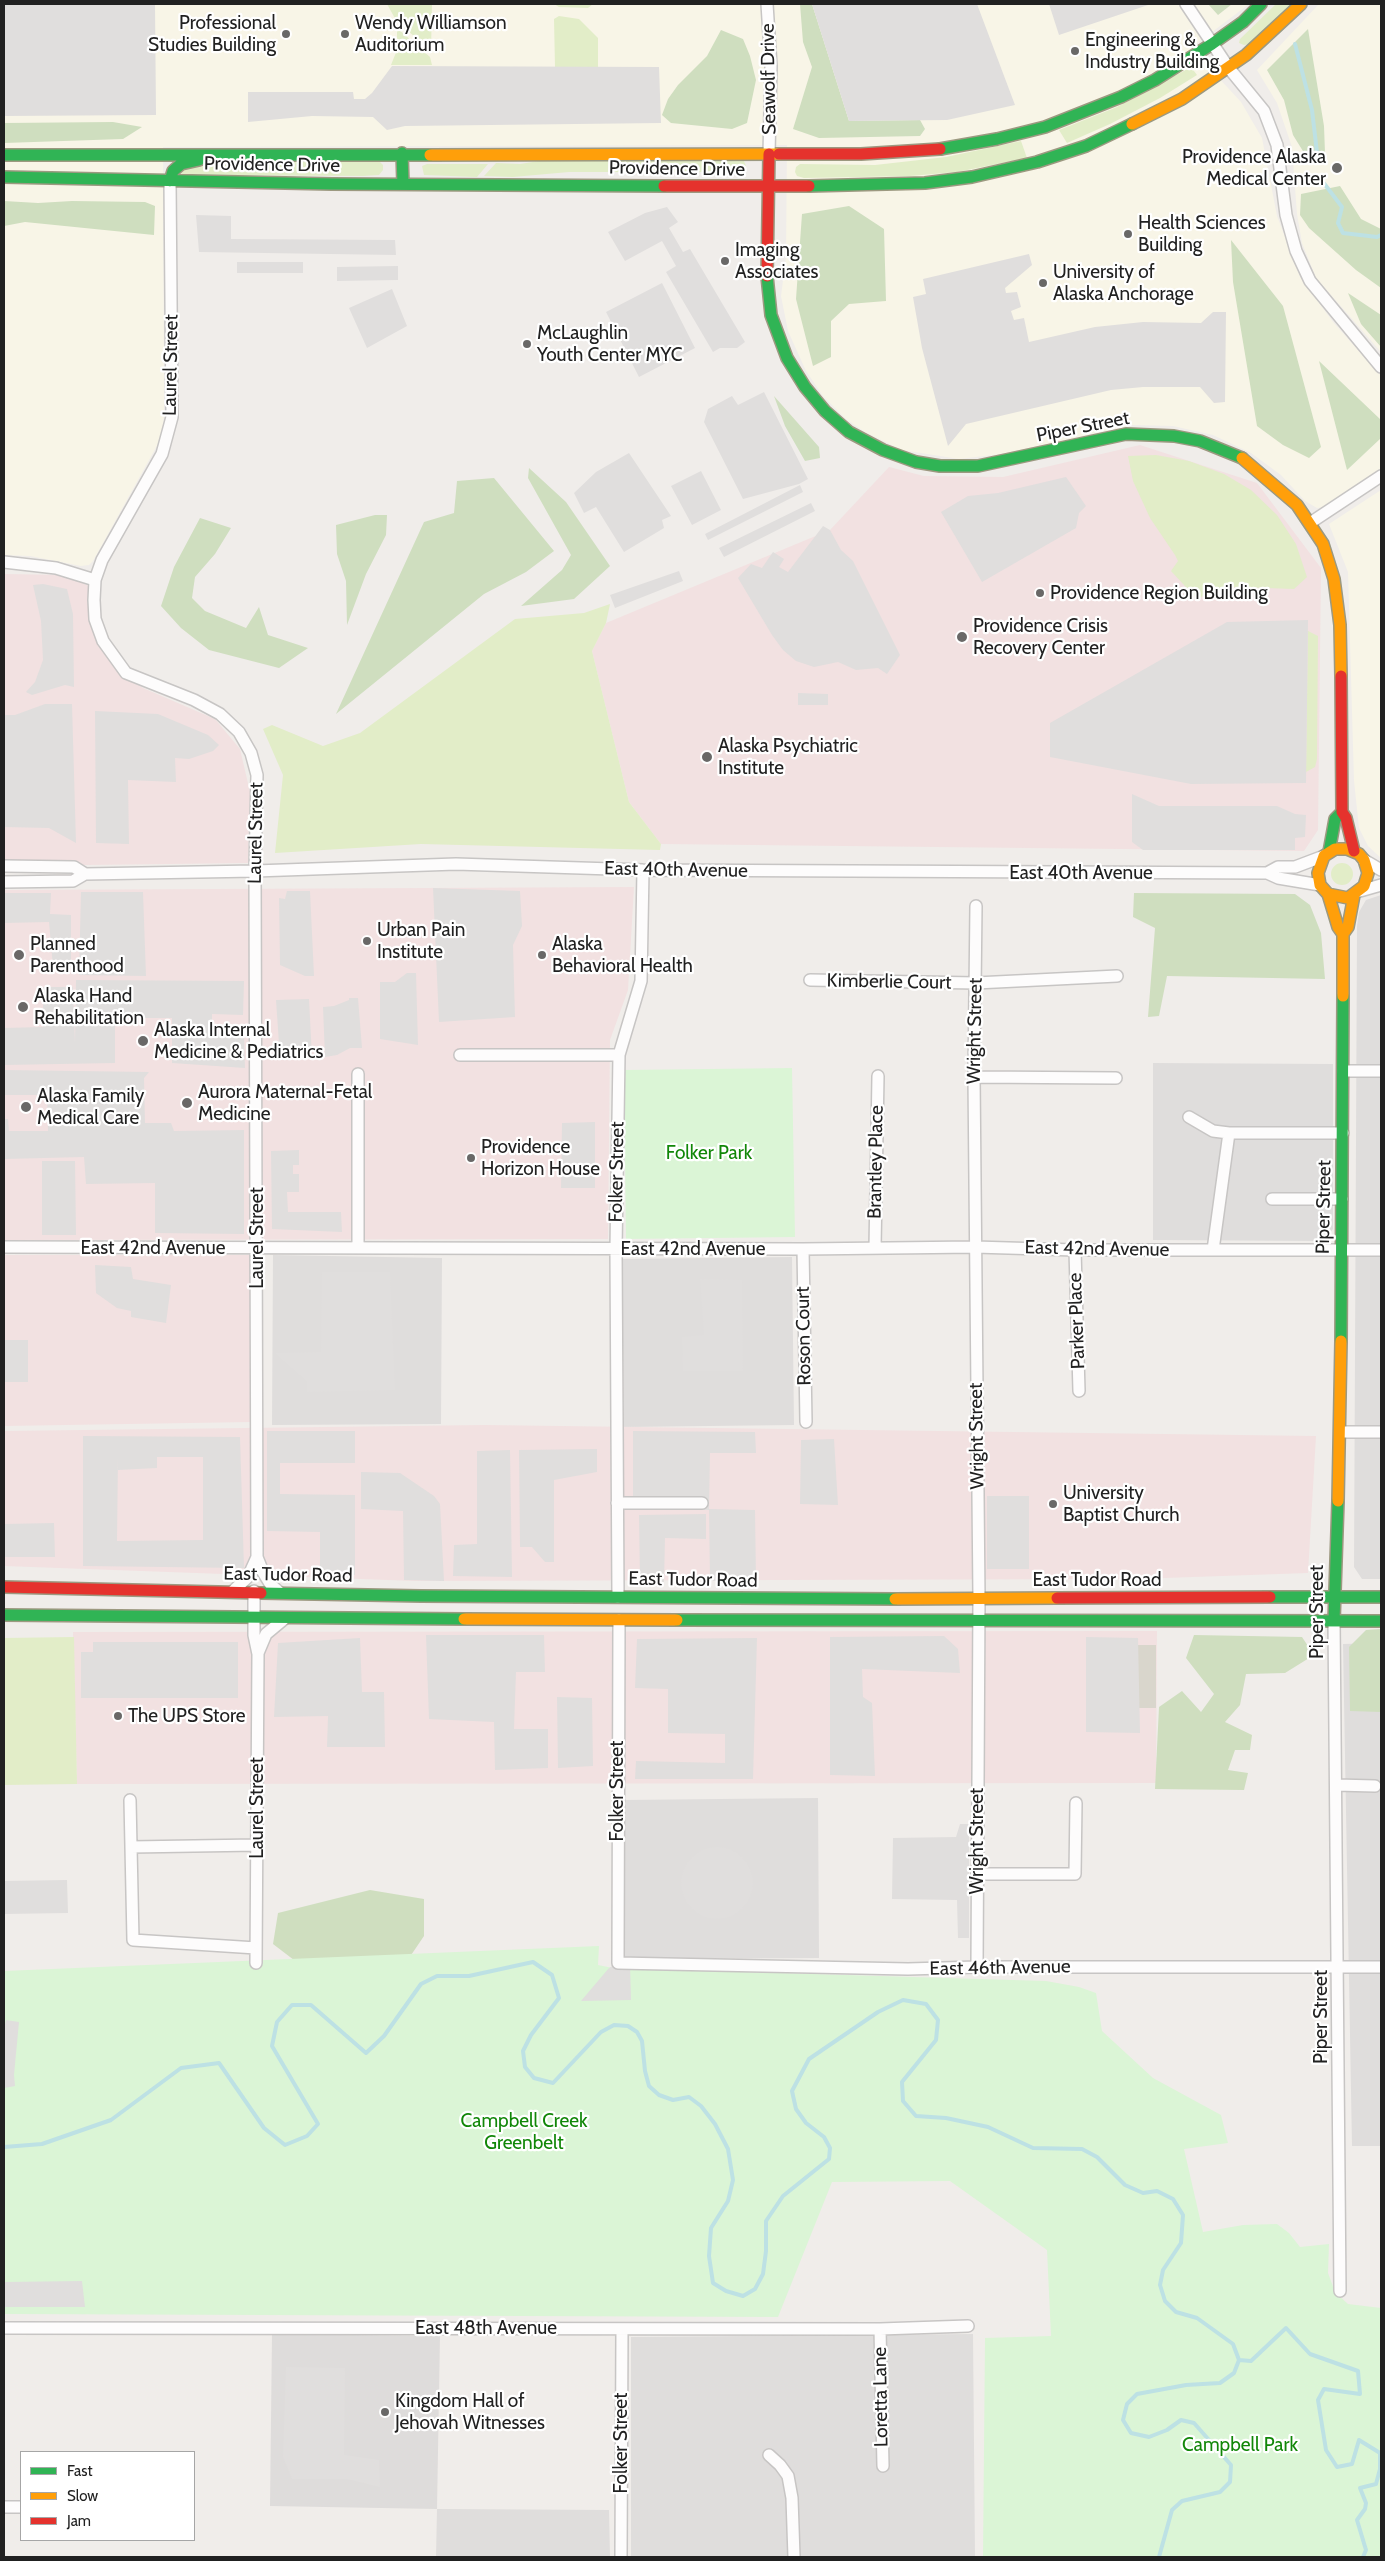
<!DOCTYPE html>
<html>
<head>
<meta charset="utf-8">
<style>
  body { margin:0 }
  #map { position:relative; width:1385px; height:2561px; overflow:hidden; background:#f0edea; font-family:Cabin,sans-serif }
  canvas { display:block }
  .frame { position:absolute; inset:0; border:5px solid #212121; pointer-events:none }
  .legend { position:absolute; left:20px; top:2451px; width:175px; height:90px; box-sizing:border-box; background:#fff; border:1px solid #a6a6a6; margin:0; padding:6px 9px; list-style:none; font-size:15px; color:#212121 }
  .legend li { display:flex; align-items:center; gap:10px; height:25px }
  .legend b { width:25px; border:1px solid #a6a6a6 }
</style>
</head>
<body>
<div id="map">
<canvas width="1385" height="2561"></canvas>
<div class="frame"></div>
<ul class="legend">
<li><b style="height:6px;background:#30b455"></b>Fast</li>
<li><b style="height:6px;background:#ff9f0a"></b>Slow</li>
<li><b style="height:6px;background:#e5322d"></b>Jam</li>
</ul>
</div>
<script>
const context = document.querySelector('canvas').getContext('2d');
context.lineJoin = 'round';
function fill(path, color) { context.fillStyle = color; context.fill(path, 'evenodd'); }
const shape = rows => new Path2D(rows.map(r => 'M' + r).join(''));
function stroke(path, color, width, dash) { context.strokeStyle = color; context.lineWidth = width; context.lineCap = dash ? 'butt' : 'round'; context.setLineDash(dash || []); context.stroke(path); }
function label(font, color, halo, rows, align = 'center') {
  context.font = font + ' Cabin,sans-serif'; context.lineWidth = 4.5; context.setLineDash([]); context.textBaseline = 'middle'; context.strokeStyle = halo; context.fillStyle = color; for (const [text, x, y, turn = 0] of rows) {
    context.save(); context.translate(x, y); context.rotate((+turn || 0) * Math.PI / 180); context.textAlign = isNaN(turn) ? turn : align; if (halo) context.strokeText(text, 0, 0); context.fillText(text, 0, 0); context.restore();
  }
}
fill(shape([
  [1381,895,1381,1579,1362,1579,1354,1567,1357,926,1359,912,1366,900],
  [1153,1063,1333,1064,1333,1229,1322,1241,1153,1240],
  [273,1255,442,1258,441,1424,272,1425],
  [792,1257,794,1425,624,1427,622,1259],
  [1381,1643,1381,2146,1352,2146,1343,1644],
  [818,1798,819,1958,624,1959,623,1800],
  [973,2334,975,2557,631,2557,631,2337],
  [437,2509,609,2510,610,2557,436,2557]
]), '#dfdddc');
fill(shape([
  [1140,445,1257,483,1321,568,1318,830,1304,851,661,844,629,802,592,651,606,623,830,530,889,467,924,476,1003,477],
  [4,574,64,575,89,586,92,630,113,664,143,688,215,719,240,749,250,792,248,863,4,866],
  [634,887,628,990,610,1040,608,1239,4,1240,4,890],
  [4,1255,251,1255,252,1422,4,1426],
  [485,1425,1316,1436,1308,1573,1136,1579,415,1581,4,1566,4,1431],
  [1157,1631,1156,1783,77,1784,73,1632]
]), '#f2e1e1');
fill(shape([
  [4,4,1249,4,1191,48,1241,102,1262,138,1277,216,1300,277,1333,322,1381,376,1381,471,1325,507,1317,508,1305,501,1281,475,1251,453,1213,435,1173,426,1132,425,1001,454,959,459,902,450,865,432,846,419,823,396,806,371,788,331,781,296,786,257,787,145,163,147,164,410,163,431,159,442,93,561,89,565,81,566,30,556,4,555],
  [1319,4,1381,4,1381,352,1316,278,1302,243,1297,214,1292,147,1277,103,1257,70],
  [1381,490,1381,858,1368,846,1359,828,1354,781,1348,572,1329,524]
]), '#f8f5e7');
fill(shape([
  [272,2334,440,2336,437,2509,270,2506]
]), '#dedcdb');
fill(shape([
  [1138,1645,1156,1645,1156,1708,1138,1708]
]), '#d9d6cc');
fill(shape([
  [387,4,432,4,431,50,397,22],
  [457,4,541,4,539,5],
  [554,4,593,4,588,8,559,7],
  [1276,4,1294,4,1249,44,1244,45,1239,43,1240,39],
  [559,16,579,19,598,38,598,67,555,67,554,19],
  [397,28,430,57,432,65,391,65,397,50],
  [1191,67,1197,75,1160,98,1110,124,1067,143,1059,130,1117,107],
  [1021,141,1027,158,957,172,910,176,804,178,797,176,795,172,796,167,800,164,875,165,946,157],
  [558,158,744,161,746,166,741,172,569,172,513,177,484,176,496,163,520,164],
  [290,160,379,161,383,165,383,170,379,175,363,176,180,175,185,169,201,165,256,164],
  [427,164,488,164,477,177,424,175,422,166],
  [1156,455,1189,461,1224,474,1251,490,1277,515,1296,544,1307,577,1294,589,1237,587,1218,589,1197,599,1171,571,1178,561,1175,555,1150,518,1133,481,1128,456],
  [610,604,606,623,592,651,629,802,661,844,660,850,421,844,275,853,283,775,263,729,272,725,323,746,360,733,515,619,584,613],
  [1308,631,1318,636,1317,759,1315,767,1306,772],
  '1331 874a11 11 0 1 1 22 0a11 11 0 1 1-22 0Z',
  [74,1637,77,1784,4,1785,4,1638]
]), '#e2edc8');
fill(shape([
  [800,4,812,4,849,121,920,120,925,129,920,136,819,138,793,129,812,67,803,42],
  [1208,4,1232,4,1218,15],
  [1308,29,1324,126,1325,153,1306,156,1293,135,1284,100,1267,70],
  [721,30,743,39,750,56,756,80,747,123,732,129,671,123,662,115,668,99,678,85,707,56],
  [113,122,142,127,123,139,4,143,4,123],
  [1340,186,1361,219,1381,229,1381,288,1356,270,1309,228,1300,215,1301,194],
  [4,201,38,203,72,201,145,202,155,206,154,235,25,222,4,226],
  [849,206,884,229,886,301,849,304,831,321,831,357,813,366,796,299,802,214],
  [1231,240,1283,306,1321,447,1309,458,1283,445,1257,426,1233,282],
  [1348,293,1381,315,1381,347,1361,324],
  [1319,361,1381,420,1381,438,1347,470],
  [774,396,819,447,820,458,805,461,785,426],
  [529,468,566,502,610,566,574,599,521,606,562,570,571,555,528,478],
  [494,478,554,551,526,572,484,594,336,714,424,522,454,513,457,481],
  [375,515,387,515,386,535,366,574,347,625,346,581,337,554,336,525],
  [200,518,231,528,215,554,195,577,192,598,205,611,246,628,259,607,268,635,308,648,279,668,209,650,181,628,161,606,174,567],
  [1134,893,1295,894,1310,905,1321,933,1325,979,1167,976,1159,1016,1148,1017,1155,928,1133,917],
  [1381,1629,1381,1712,1350,1711,1349,1647,1366,1630],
  [1194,1635,1302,1637,1314,1655,1285,1673,1246,1674,1240,1705,1225,1722,1252,1735,1250,1750,1235,1750,1228,1770,1248,1773,1244,1790,1155,1789,1159,1707,1182,1691,1201,1712,1214,1694,1186,1658],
  [370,1890,424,1899,424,1936,403,1967,324,1983,273,1944,278,1913]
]), '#cfdebf');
fill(shape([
  [792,1068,795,1237,626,1239,624,1070],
  [599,1946,598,1965,613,1968,1046,1981,1079,1987,1096,1993,1102,2031,1153,2078,1221,2115,1228,2143,1184,2149,1203,2232,1243,2225,1277,2224,1289,2233,1300,2247,1329,2244,1328,2273,1335,2292,1348,2304,1381,2308,1381,2557,983,2557,985,2338,1051,2336,1047,2250,950,2181,832,2182,778,2317,4,2314,4,1971]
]), '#dbf5d6');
fill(shape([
  [4,4,155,4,156,115,4,116],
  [812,4,977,4,1015,105,947,120,849,121],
  [1049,4,1151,4,1059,35],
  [392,66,659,67,661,123,405,126,387,130,373,117,312,116,248,122,248,92,353,92,354,99,365,99,372,93],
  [667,207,678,222,669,228,683,252,690,249,745,342,737,348,720,348,713,352,666,272,676,266,662,241,625,261,608,232,645,213],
  [196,215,231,216,231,239,395,240,396,255,199,252],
  [1029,254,1032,265,1005,288,1006,293,1017,292,1021,307,1011,311,1014,320,1024,318,1029,342,1095,327,1143,322,1201,323,1213,312,1226,312,1225,402,1214,403,1200,387,1143,387,1111,390,966,424,948,446,922,348,913,297,926,294,923,279],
  [237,262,303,262,303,273,237,273],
  [398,266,398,280,337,281,337,267],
  [662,283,695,348,639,377,606,312],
  [392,289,407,326,367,348,349,308],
  [764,392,808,479,799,484,743,499,704,422,708,409,732,396,738,405],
  [629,453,671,516,662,520,664,528,624,552,596,507,584,513,574,493,596,472],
  [701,471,721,510,692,525,671,486],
  [1066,477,1086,506,1079,513,1076,528,982,582,941,512,968,496,998,493],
  [800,485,803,492,708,540,705,534],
  [811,503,815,511,724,557,719,548],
  [823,526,830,530,841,550,853,561,900,655,887,674,878,668,856,670,838,662,814,667,796,661,783,650,772,635,738,578,751,564,762,568,773,552,784,559,779,567,788,572],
  [679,571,683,581,615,608,610,595],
  [43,584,67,589,73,614,74,687,65,685,32,695,26,692,35,682,43,660,41,621,33,585],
  [1308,620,1306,783,1191,784,1050,757,1050,723,1227,622],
  [798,693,828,694,828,705,798,705],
  [45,704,72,704,76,843,49,828,4,827,4,715,15,715],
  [95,711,158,714,208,735,219,745,213,751,189,759,175,758,176,782,128,780,129,844,96,843],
  [1132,794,1159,806,1277,806,1295,814,1306,815,1305,837,1295,838,1295,850,1143,850,1132,842],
  [433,888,520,891,522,926,513,945,515,1017,439,1022],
  [287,891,310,891,314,976,305,976,280,965,279,898,285,899],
  [81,892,143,892,146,976,79,975],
  [4,893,51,893,50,914,71,915,71,967,53,967,49,922,4,923],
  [407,973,416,973,418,1045,380,1039,380,982,395,982],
  [76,980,244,981,243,1015,212,1014,212,1034,244,1034,245,1068,172,1063,172,1018,115,1018,115,1063,4,1065,4,1028,43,1027,43,987,73,987,75,1043],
  [349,998,358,998,362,1048,350,1048,337,1055,325,1057,323,1007,334,1006,349,1000],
  [309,999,312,1057,280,1058,276,1000],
  [4,1070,149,1072,144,1078,145,1123,171,1123,174,1131,244,1130,244,1234,155,1233,155,1183,86,1184,84,1157,4,1159,4,1119,8,1119,9,1131,48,1131,47,1095,5,1095],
  [595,1122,595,1188,561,1188,562,1123],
  [299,1150,299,1165,293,1165,293,1174,299,1174,299,1192,287,1192,288,1212,341,1212,342,1232,272,1229,271,1151],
  [42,1161,75,1161,76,1235,42,1235],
  [95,1265,131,1267,133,1279,171,1285,166,1323,131,1317,131,1311,117,1308,96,1293],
  [322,1272,390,1272,395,1390,307,1392,307,1382,274,1353,321,1352],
  [700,1279,742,1280,743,1371,683,1371,682,1337,704,1335],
  [4,1340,28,1340,28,1382,4,1382],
  [267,1431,355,1431,355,1463,280,1463,280,1494,355,1495,355,1575,320,1573,320,1532,267,1531],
  [633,1431,755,1432,756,1453,710,1453,709,1509,755,1510,756,1580,710,1581,709,1510,633,1509],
  [83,1436,240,1437,244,1568,83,1566],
  [118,1457,118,1470,157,1468,157,1457,203,1457,203,1540,117,1541],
  [834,1439,838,1505,800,1504,801,1440],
  [597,1449,597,1472,554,1480,554,1562,545,1562,532,1547,520,1547,519,1450],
  [510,1450,512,1577,453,1576,454,1545,477,1544,477,1451],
  [361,1472,400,1473,434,1496,440,1504,444,1581,404,1580,403,1511,361,1509],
  [987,1496,1029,1496,1029,1569,987,1569],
  [706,1514,706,1539,665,1538,664,1582,640,1582,639,1515],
  [54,1523,55,1557,4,1557,4,1524],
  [426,1635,544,1635,545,1672,516,1672,514,1729,548,1729,548,1768,495,1770,494,1722,429,1719],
  [944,1636,958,1649,960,1673,862,1669,863,1697,872,1703,875,1776,830,1775,830,1637],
  [1086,1637,1138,1638,1140,1733,1086,1732],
  [360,1638,362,1692,384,1692,385,1747,327,1747,328,1716,274,1717,278,1643],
  [757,1638,753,1779,635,1779,636,1761,725,1763,725,1734,668,1733,668,1689,635,1688,637,1639],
  [93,1642,238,1642,238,1698,81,1698,81,1652,93,1652],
  [557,1697,592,1698,593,1766,558,1768],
  [960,1824,969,1824,969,1938,958,1938,957,1900,892,1899,893,1838,956,1837],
  '681 1883a36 36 0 1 1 72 0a36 36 0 1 1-72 0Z',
  [67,1880,68,1913,4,1914,4,1881],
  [618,1963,630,1963,631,2000,581,2001,609,1968],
  [6,2020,19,2022,14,2075,15,2086,4,2088,4,2028],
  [82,2281,85,2307,4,2307,4,2282],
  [286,2367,345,2368,344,2455,379,2460,380,2487,347,2479,292,2479,283,2457]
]), '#e0dedd');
stroke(shape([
  [1295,44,1312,110,1318,161],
  [1323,182,1342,207,1338,223,1343,233,1377,237,1381,235],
  [4,2147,42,2144,111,2120,181,2068,219,2063,264,2128,285,2145,307,2136,318,2124,272,2046,277,2022,292,2005,311,2005,366,2053,384,2036,421,1984,437,1976,469,1976,533,1962,552,1975,559,1998,531,2035,523,2051,525,2067,534,2078,553,2083,601,2032,614,2025,628,2026,637,2032,642,2041,645,2071,649,2086,659,2095,673,2100,689,2097,701,2106,715,2124,728,2149,733,2180,728,2201,711,2228,709,2256,713,2283,726,2291,743,2296,755,2289,763,2274,766,2251,766,2221,783,2196,829,2159,830,2148,824,2137,806,2123,796,2109,792,2091,809,2059,878,2012,903,2000,926,2004,938,2020,936,2040,902,2082,903,2101,916,2116,946,2118,988,2127,1033,2148,1082,2149,1097,2157,1125,2185,1143,2193,1157,2191,1173,2199,1183,2215,1181,2243,1163,2270,1160,2285,1165,2301,1176,2312,1197,2318,1233,2344,1239,2360],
  [1239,2360,1251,2361,1286,2328,1310,2354,1358,2371,1360,2394,1324,2389,1318,2400,1326,2450,1337,2467,1352,2464,1359,2440,1380,2453,1380,2469,1376,2484,1360,2488,1366,2503,1365,2509,1357,2520,1366,2550,1363,2557],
  [1159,2557,1172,2510,1182,2501,1220,2492,1230,2482,1231,2465,1194,2423,1181,2420,1167,2430,1149,2437,1131,2433,1123,2420,1127,2404,1137,2394,1186,2385,1220,2383,1234,2373,1239,2360]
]), '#bde1e4', 4);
const street = shape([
  [767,4,771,66,769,154],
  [1186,4,1228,67,1264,111,1277,145,1286,215,1296,251,1310,281,1381,367],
  [170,181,172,417,162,454,102,560,95,580,94,600,95,619,103,641,126,673,194,700,220,714,239,732,251,753,257,775,255,871,257,1557,248,1577,233,1591],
  [1310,523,1381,476],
  [4,562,56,568,95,580],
  [1364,860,1381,870],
  [4,866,74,867,85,874],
  [1267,873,1278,867,1295,867,1324,856],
  [4,882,73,881,85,874,255,871,456,864,643,870,1267,873,1278,878,1320,885],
  [1360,891,1381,885],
  [976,906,974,1077,979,1598,977,1967],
  [810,980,976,983,1117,976],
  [460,1055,619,1055],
  [1343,1071,1381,1071],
  [974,1077,1116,1078],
  [1189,1117,1213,1131,1229,1133,1343,1133],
  [1272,1199,1342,1199],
  [4,1247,803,1249,975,1247,1075,1250,1381,1250],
  [358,1248,358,1074],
  [875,1248,878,1076],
  [803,1249,806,1422],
  [1075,1250,1079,1391],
  [1213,1250,1229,1133],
  [1340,1432,1381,1432],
  [617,1503,702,1503],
  [257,1557,263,1572,271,1585,279,1592],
  [254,1591,254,1635,258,1654,256,1963],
  [618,1597,616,1249,619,1055,641,981,643,870],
  [619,1620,618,1963,908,1969,977,1967,1381,1967],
  [1334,1621,1340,2291],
  [258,1653,266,1634,284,1619],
  [1336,1785,1375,1786],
  [130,1800,133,1940,256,1948],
  [131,1847,257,1845],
  [977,1874,1075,1874,1076,1803],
  [4,2328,880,2329,968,2326],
  [880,2329,883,2466],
  [769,2455,780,2465,788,2476,792,2498,794,2557],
  [4,2507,21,2507],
  [621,2557,622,2329]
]);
const fast = shape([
  [940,149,997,139,1045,127,1121,97,1155,80,1212,44,1243,22,1261,4],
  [402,153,403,184],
  [4,155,430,155],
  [4,177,332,184,664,186],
  [170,181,173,171,181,164,199,160],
  [809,186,925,183,972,177,1037,162,1086,146,1132,124],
  [767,276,771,315,787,358,805,387,825,411,849,432,883,450,916,462,940,466,978,466,1126,434,1174,436,1200,441,1242,458],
  [1329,852,1335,819,1342,812],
  [1341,1341,1343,996],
  [261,1593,421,1596,895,1599],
  [1270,1597,1381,1597],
  [4,1615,464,1619],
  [677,1620,1381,1621],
  [1334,1621,1338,1501]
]);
const slow = shape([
  [1132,124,1182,99,1246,55,1301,4],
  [430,155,779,154],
  [1242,458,1297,505,1323,544,1334,579,1340,625,1341,676],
  [1328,894,1348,898,1364,886,1368,873,1364,860,1359,854,1347,849,1335,849,1324,856,1318,873,1320,885,1328,894,1338,927,1343,934,1343,996],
  [1343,934,1348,927,1354,895],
  [1338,1501,1341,1341],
  [895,1599,1057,1598],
  [464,1619,677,1620]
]);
const jam = shape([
  [779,154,861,154,940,149],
  [664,186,809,186],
  [767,276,769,154],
  [1341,676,1342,812,1346,818,1354,851],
  [4,1587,261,1593],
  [1057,1598,1270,1597]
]);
stroke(street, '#c7c5c4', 14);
stroke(fast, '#9c9980', 14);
stroke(slow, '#9c9980', 14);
stroke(jam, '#9c9980', 14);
stroke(street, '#fdfcfc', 11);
stroke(fast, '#30b455', 11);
stroke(slow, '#ff9f0a', 11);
stroke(jam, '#e5322d', 11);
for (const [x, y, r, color] of [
  [286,34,5,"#696867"],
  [345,34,5,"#696867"],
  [1075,51,5,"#696867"],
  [1337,168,6,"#696867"],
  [1128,234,5,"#696867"],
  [725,261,5,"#696867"],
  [1043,283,5,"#696867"],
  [527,344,5,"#696867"],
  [1040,593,5,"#696867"],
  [962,637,6,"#696867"],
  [707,757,6,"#696867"],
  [367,941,5,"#696867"],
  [19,955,6,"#696867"],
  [542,955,5,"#696867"],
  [23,1007,6,"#696867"],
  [143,1041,6,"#696867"],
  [187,1103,6,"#696867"],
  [26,1107,6,"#696867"],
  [471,1158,5,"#696867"],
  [1053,1504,5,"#696867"],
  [118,1716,5,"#696867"],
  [385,2412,5,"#696867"]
]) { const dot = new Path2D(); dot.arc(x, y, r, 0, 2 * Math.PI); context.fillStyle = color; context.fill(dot); stroke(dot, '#fff', 2); }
label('19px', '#212121', '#fff', [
  ["Professional",276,23,"right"],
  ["Studies Building",276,45,"right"],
  ["Wendy Williamson",355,23],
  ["Auditorium",355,45],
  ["Engineering &",1085,40],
  ["Industry Building",1085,62],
  ["Providence Alaska",1326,157,"right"],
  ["Medical Center",1326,179,"right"],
  ["Health Sciences",1138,223],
  ["Building",1138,245],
  ["Imaging",735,250],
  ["Associates",735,272],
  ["University of",1053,272],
  ["Alaska Anchorage",1053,294],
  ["McLaughlin",537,333],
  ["Youth Center MYC",537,355],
  ["Providence Region Building",1050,593],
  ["Providence Crisis",973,626],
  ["Recovery Center",973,648],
  ["Alaska Psychiatric",718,746],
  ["Institute",718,768],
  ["Urban Pain",377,930],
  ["Institute",377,952],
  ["Planned",30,944],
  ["Parenthood",30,966],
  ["Alaska",552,944],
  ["Behavioral Health",552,966],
  ["Alaska Hand",34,996],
  ["Rehabilitation",34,1018],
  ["Alaska Internal",154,1030],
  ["Medicine & Pediatrics",154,1052],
  ["Aurora Maternal-Fetal",198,1092],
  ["Medicine",198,1114],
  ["Alaska Family",37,1096],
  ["Medical Care",37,1118],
  ["Providence",481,1147],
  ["Horizon House",481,1169],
  ["University",1063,1493],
  ["Baptist Church",1063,1515],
  ["The UPS Store",128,1716],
  ["Kingdom Hall of",395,2401],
  ["Jehovah Witnesses",395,2423]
], 'left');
label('19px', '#212121', '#fff', [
  ["Seawolf Drive",769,79,-91],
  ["Providence Drive",272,165,1],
  ["Providence Drive",677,169,1],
  ["Laurel Street",171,365,-89],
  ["Piper Street",1083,427,-11],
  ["Laurel Street",256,833,-89],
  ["East 40th Avenue",676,870,1],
  ["East 40th Avenue",1081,873],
  ["Kimberlie Court",889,982,1],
  ["Wright Street",975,1031,-89],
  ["Brantley Place",876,1162,-89],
  ["Folker Street",617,1172,-89],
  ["Piper Street",1324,1207,-89],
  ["Laurel Street",257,1238,-90],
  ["East 42nd Avenue",153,1248],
  ["East 42nd Avenue",693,1249],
  ["East 42nd Avenue",1097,1249,1],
  ["Parker Place",1077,1321,-92],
  ["Roson Court",804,1336,-91],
  ["Wright Street",977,1436,-91],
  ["East Tudor Road",288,1575,1],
  ["East Tudor Road",693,1580,1],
  ["East Tudor Road",1097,1580],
  ["Piper Street",1317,1612,-90],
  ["Folker Street",617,1791,-90],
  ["Laurel Street",257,1808,-90],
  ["Wright Street",977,1841,-90],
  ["East 46th Avenue",1000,1968,-1],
  ["Piper Street",1321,2017,-90],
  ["East 48th Avenue",486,2328],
  ["Loretta Lane",881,2397,-91],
  ["Folker Street",621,2443,-90]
]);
label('19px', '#118708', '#fff', [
  ["Folker Park",709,1153],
  ["Campbell Creek",524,2121],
  ["Greenbelt",524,2143],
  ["Campbell Park",1240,2445]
]);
</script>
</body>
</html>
